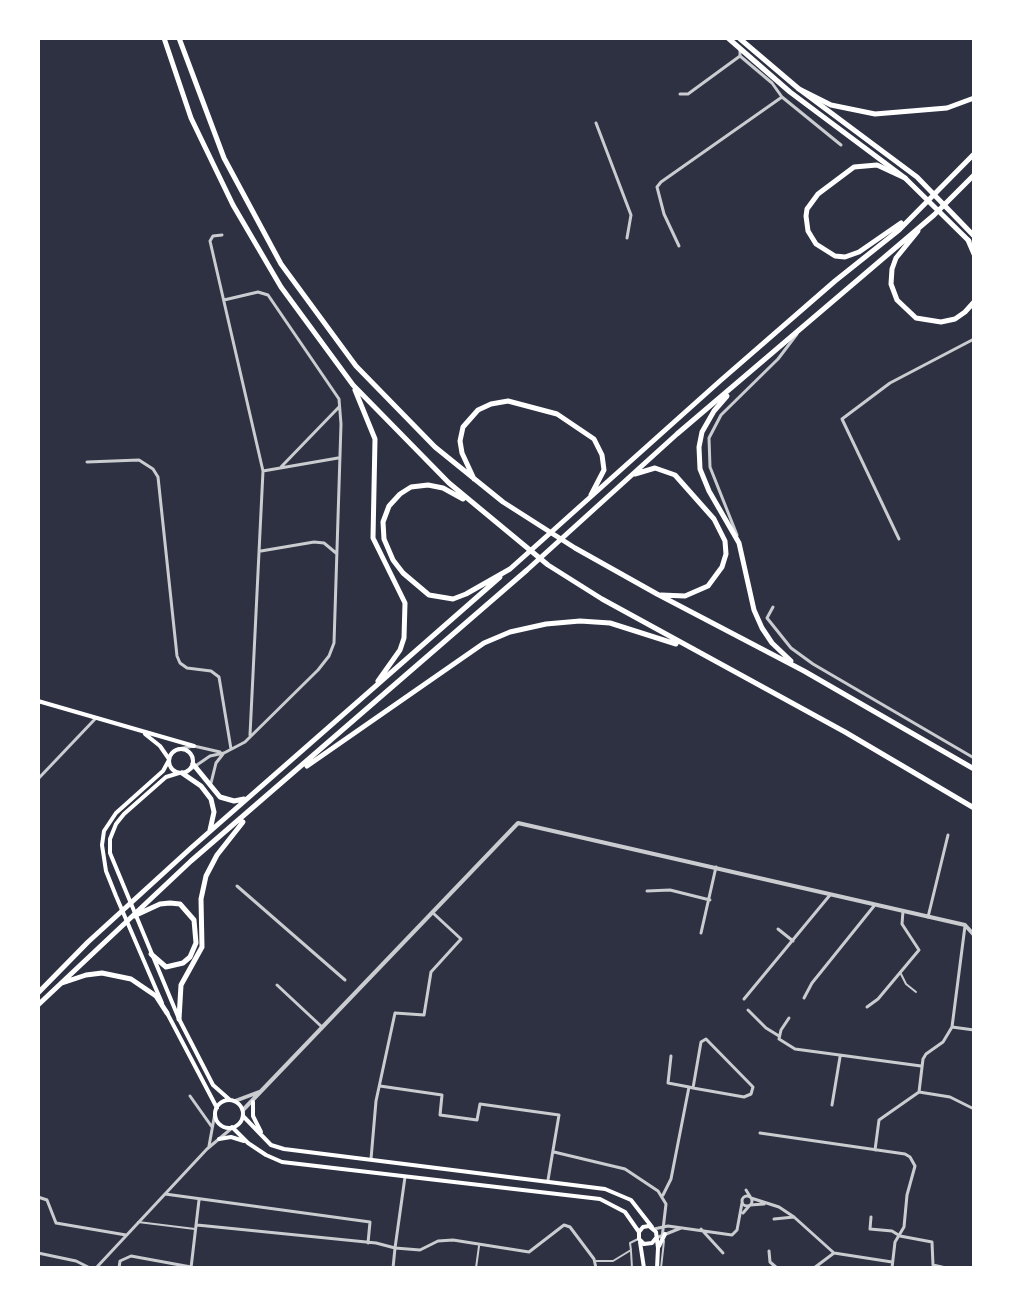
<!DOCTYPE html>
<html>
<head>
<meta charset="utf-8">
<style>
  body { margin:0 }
  #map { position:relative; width:1012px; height:1306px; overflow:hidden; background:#2d3142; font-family:Jost,sans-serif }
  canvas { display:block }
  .frame { position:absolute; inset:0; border:40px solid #fff; pointer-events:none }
</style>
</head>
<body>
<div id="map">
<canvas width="1012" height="1306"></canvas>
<div class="frame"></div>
</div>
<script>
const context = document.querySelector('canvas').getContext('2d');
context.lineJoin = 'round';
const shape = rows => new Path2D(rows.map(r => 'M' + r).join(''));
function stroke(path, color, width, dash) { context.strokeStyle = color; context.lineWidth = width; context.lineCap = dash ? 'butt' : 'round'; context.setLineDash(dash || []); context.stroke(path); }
stroke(shape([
  [900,972,906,984,916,992],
  [138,1222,195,1229],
  [631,1251,632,1268],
  [596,1261,613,1261,631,1250,630,1243,638,1239],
  [476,1268,479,1246],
  [661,1268,664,1241]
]), '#caccd0', 2);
stroke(shape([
  [740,50,740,56,772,83,782,97,841,145],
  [680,94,688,94,740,56],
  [596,123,631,215,627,238],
  [222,235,213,236,210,241,263,471,250,735],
  [679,246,664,214,657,187,661,182,782,97],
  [87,462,139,460,153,469,158,477,177,656,180,663,187,668,211,671,219,677,231,749],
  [281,467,339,407],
  [263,471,338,458],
  [737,535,710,467,709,438,721,415,778,359,797,334],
  [899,539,842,419,890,383,974,339],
  [261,551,314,542,324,543,336,553],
  [773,607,767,618,791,648,813,664,974,758],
  [178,749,194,746,220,752],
  [191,769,210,756,224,753,245,742,318,670,329,656,334,643,341,424,339,399,268,295,258,292,224,300],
  [38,779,96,718],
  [211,783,216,763,223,754],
  [237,886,345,980],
  [647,891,670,890,710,900],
  [928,917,948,835],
  [778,929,793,941],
  [701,933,716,867],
  [277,985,322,1027],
  [804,998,812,983,874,906],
  [744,999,830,895],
  [867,1007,878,999,919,950,902,924,903,911],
  [748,1010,766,1028,779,1036],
  [789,1018,781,1030,779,1039,795,1049,921,1066],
  [952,1027,974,1030],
  [671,1056,668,1083,689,1087,693,1088,744,1097,751,1094,753,1087,706,1039,701,1042,693,1088],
  [380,1086,442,1095,440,1115,477,1120,480,1104,559,1115,548,1180],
  [919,1092,923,1059,926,1054,943,1042,952,1027,965,926],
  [190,1096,212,1127],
  [832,1105,840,1057],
  [760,1133,905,1154,910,1157,915,1166,907,1195,904,1227,895,1242,892,1268],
  [209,1146,215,1113],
  [875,1150,879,1120,919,1092,950,1097,974,1109],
  [554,1152,625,1169,658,1191,666,1204,662,1238],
  [371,1159,376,1101,395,1013,424,1015,431,972,461,939,433,913],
  [746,1190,751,1198,779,1207,794,1217,834,1253,892,1262],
  [165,1194,370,1222,368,1243],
  [663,1195,671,1179,689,1087],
  '742 1201a5 5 0 1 1 10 0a5 5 0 1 1-10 0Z',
  [38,1197,47,1200,56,1223,126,1235],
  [743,1213,750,1205,764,1204],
  [871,1217,870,1229,892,1231,900,1236,932,1242,933,1265,946,1268],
  [774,1219,794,1217],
  [197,1225,376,1243,395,1248,405,1177],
  [654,1229,668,1226,732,1235,737,1230,742,1203],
  [701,1229,723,1253],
  [656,1238,681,1228],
  [769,1251,770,1262,777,1268],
  [38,1253,76,1261,90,1268],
  [96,1268,207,1149,232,1128],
  [119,1268,120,1261,131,1256,191,1267],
  [191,1268,199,1200],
  [393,1268,395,1248,420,1250,438,1241,453,1240,529,1252,564,1225,570,1227,594,1259,596,1268],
  [814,1268,834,1253]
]), '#caccd0', 3);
stroke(shape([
  [235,1101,259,1092],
  [243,1110,518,823,965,925,974,935]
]), '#caccd0', 4);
stroke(shape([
  [38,701,194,746],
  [145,734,160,746,169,759],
  '169 761a12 12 0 1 1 24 0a12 12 0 1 1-24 0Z',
  [179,773,166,777,124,814,116,824,110,839,110,853,179,1019,213,1085,230,1100],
  [162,1003,116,896,106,871,102,845,104,831,116,813,163,771,169,760],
  [166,1011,217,1108],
  '215 1114a14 14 0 1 1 28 0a14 14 0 1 1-28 0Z',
  [253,1102,253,1116,261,1132],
  [243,1116,271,1145,284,1149,605,1189,631,1200,652,1227],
  [232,1127,248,1143,266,1155,282,1162,600,1199,625,1212,639,1232],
  [219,1139,231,1137,244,1141],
  [656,1238,652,1243,644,1244,639,1239,639,1232,643,1227,649,1226,656,1232,658,1248,657,1268],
  [640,1242,644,1268],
  [659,1246,665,1234]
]), '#fff', 4);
stroke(shape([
  [728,38,790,92,905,178,969,241],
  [739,38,799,89,917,177,974,236]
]), '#fff', 5);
stroke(shape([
  [164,38,191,118,233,205,281,287,353,385,449,483,548,565,602,599,845,732,974,808],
  [179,38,224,158,281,264,356,366,435,447,503,502,575,548,657,594,804,671,974,769],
  [799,89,831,105,875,114,947,108,974,98],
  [901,223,859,252,845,257,835,256,816,244,808,231,806,216,807,209,818,194,854,167,877,165,905,178],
  [918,231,896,258,892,269,891,284,897,300,916,318,941,322,955,319,965,312,974,302],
  [968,240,974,254],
  [355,390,375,439,373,538,405,603,404,638,400,650,378,681],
  [727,396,714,411,702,432,699,447,700,469,709,491,739,543,754,610,762,628,772,643,791,661],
  [635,474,655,468,675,475,714,519,725,541,726,554,722,567,708,586,685,596,661,595],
  [474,479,462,453,460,441,463,427,478,410,491,404,508,401,557,414,594,439,602,455,604,470,591,495],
  [463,499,443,488,428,485,411,487,400,494,389,506,383,522,384,539,393,560,403,573,429,595,453,599,466,594,510,569,720,381,835,281,899,230,974,154],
  [193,764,220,797,234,801,244,799],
  [307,766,484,643,510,632,546,624,580,621,610,623,676,644],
  [182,773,201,786,211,799,214,812,210,830],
  [134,916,160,904,170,903,180,904,194,920,196,943,190,957,183,963,166,967,151,954],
  [62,983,86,975,102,973,131,979,156,996,167,1013],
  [38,993,88,942,191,848,500,577],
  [38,1005,191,861,527,570,677,434,934,215,974,175],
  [179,1019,181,985,202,947,201,899,206,876,217,855,243,822]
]), '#fff', 5);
</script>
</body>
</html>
